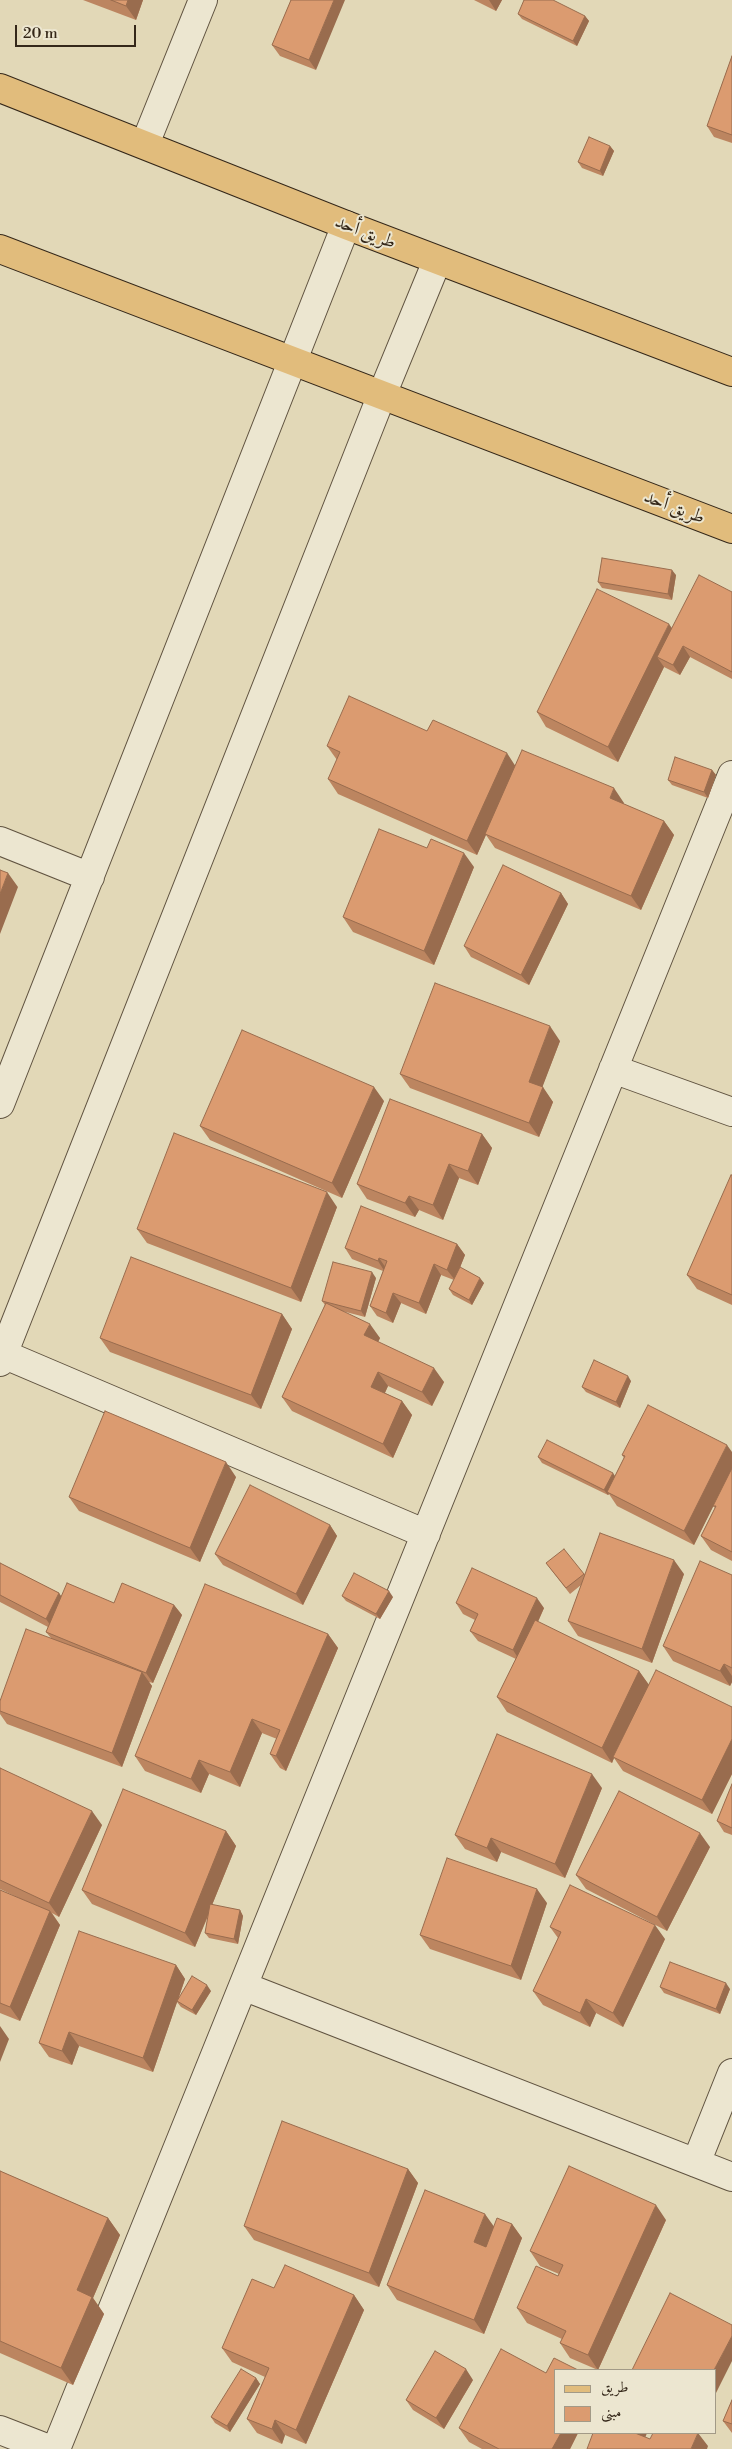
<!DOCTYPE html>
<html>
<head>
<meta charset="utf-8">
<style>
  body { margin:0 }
  #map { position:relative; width:732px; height:2449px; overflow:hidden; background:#e2d8b7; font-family:"Libre Bodoni",Amiri,serif }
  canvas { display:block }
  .legend { position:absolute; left:554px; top:2369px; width:162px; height:65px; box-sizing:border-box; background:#ece6d0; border:1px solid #a29a87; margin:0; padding:6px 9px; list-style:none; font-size:15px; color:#342719 }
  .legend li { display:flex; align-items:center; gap:10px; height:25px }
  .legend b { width:25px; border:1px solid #a29a87 }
  .scale { position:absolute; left:15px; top:25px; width:121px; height:22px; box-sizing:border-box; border:2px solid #342719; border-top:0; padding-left:6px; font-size:15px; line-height:18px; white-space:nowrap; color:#342719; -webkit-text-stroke:4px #ece6d0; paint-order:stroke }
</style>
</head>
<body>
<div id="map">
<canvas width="732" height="2449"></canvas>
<ul class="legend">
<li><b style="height:6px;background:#e1bc7c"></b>طريق</li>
<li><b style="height:14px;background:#db9b70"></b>مبنى</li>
</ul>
<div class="scale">20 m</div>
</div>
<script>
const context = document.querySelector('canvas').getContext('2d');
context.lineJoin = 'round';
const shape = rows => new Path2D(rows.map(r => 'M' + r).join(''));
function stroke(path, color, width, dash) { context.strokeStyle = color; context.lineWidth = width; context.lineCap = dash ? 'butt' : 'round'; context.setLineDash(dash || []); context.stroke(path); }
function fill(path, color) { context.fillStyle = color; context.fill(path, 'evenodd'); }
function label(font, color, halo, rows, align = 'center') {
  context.font = font + ' "Libre Bodoni",Amiri,serif'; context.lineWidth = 4; context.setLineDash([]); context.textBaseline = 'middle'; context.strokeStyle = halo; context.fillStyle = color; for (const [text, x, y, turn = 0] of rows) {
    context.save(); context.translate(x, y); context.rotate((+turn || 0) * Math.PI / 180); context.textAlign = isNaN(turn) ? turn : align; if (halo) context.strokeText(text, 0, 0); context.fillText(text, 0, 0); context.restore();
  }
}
const minor = shape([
  [145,144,203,0],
  [0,841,90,877],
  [613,1069,732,1112],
  [0,1104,346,225],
  [3,1354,426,1534],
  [0,1362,381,397,437,261],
  [243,1986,732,2177],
  [696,2163,732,2073],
  [0,2430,49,2449],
  [56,2449,732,775]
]);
const major = shape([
  [0,88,346,225,732,372],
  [0,249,732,529]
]);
stroke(minor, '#605340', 30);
stroke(major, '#342719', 30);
stroke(minor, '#ece6d0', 28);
stroke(major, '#e1bc7c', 28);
fill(shape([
  [83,0,143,0,136,20],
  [291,0,316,70,280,56,272,45],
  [474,0,502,0,496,11],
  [518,14,585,16,589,21,577,46,522,19],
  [732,56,732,143,714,137,707,126],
  [610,146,614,151,603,176,582,168,578,162],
  [676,575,672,600,602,588,598,582],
  [732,592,732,679,690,657,680,675,664,667,618,762,546,727,537,712,672,628],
  [327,746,515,765,624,803,623,804,664,821,674,835,641,910,495,848,486,835,477,855,338,794,328,779,337,760],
  [712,770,716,775,708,798,672,785,668,780],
  [474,867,434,965,353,932,343,917],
  [561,893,568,904,529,985,471,957,464,946],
  [560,1041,542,1087,553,1102,539,1137,410,1088,400,1074],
  [384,1101,342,1198,210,1140,200,1126],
  [482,1134,492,1148,478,1185,459,1178,443,1220,419,1210,415,1217,367,1199,357,1184],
  [732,1175,732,1305,697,1289,687,1275],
  [337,1207,301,1302,147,1243,137,1229],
  [457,1244,465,1255,458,1272,484,1283,472,1305,453,1295,449,1289,454,1280,441,1275,426,1314,401,1303,393,1323,377,1316,370,1306,383,1271,352,1259,345,1248],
  [376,1278,365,1317,342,1311,380,1338,378,1342,444,1382,432,1406,388,1386,385,1393,402,1401,412,1415,393,1458,292,1411,282,1397,325,1305,322,1301],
  [282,1314,292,1329,261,1409,110,1352,100,1338],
  [631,1381,620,1408,586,1392,582,1387],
  [732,1452,732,1561,711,1550,701,1536,715,1508,713,1506,694,1545,617,1506,609,1494,608,1495,542,1463,538,1457,615,1476,624,1458,622,1455],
  [236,1477,200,1562,79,1511,69,1497],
  [330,1525,337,1536,303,1605,223,1565,215,1554],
  [0,1563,59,1593,61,1597,114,1603,174,1605,182,1615,153,1683,149,1682,152,1686,122,1767,7,1724,0,1714,0,1701,51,1638,46,1632,48,1627,0,1602],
  [546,1563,585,1574,684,1574,652,1663,578,1636,568,1621,581,1585,570,1594],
  [732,1575,732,1682,730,1686,673,1661,663,1646],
  [342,1596,393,1597,380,1619,346,1601],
  [456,1603,544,1608,538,1622,639,1671,649,1685,732,1707,732,1774,712,1814,623,1771,614,1758,612,1763,507,1712,497,1697,516,1659,478,1641,470,1631,475,1620,463,1614],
  [328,1634,338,1648,286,1771,280,1768,270,1754,277,1739,262,1733,240,1787,209,1774,201,1793,145,1771,135,1756],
  [0,1768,102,1825,59,1917,52,1913,60,1925,20,2021,0,2013,0,1890,21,1899,0,1889],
  [732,1784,732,1835,724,1832,717,1821],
  [602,1788,565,1878,501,1852,497,1862,465,1849,455,1835],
  [226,1831,236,1846,212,1905,240,1910,243,1916,238,1944,209,1938,205,1933,209,1914,195,1947,92,1904,82,1890],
  [710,1847,667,1931,586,1889,576,1875],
  [547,1903,521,1980,430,1949,420,1935],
  [550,1927,665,1939,623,2027,596,2013,590,2027,543,2005,533,1991,558,1938],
  [176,1965,185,1979,179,1997,211,1991,196,2015,181,2007,177,2002,153,2072,79,2046,72,2065,49,2057,39,2043],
  [660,1987,730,1989,720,2014,664,1993],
  [408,2169,418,2183,379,2287,254,2240,244,2226],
  [0,2171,108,2218,120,2235,93,2298,104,2314,73,2385,0,2353],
  [666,2220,598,2370,570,2358,560,2343,562,2339,527,2323,517,2308,558,2276,559,2274,540,2266,530,2251],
  [512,2224,522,2238,484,2334,397,2300,387,2285,494,2226],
  [274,2288,354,2295,364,2310,306,2444,285,2435,282,2444,257,2433,247,2419,265,2377,232,2362,222,2348],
  [256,2378,260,2384,230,2432,215,2423,211,2417],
  [473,2380,444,2429,413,2410,406,2400],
  [732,2400,732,2433,723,2421],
  [459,2428,556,2433,578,2433,570,2449,482,2449,469,2442]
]), '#bc8560');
fill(shape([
  [128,0,143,0,136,20,126,6],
  [334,0,345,0,316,70,309,60],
  [489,0,502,0,496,11],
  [585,16,589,21,577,46,573,41],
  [610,146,614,151,603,176,600,171],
  [672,570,676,575,672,600,668,594],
  [669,624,679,638,657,657,664,667,618,762,608,747],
  [683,646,690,657,680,675,673,665],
  [507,753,516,767,477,855,467,841],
  [712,770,716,775,708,798,704,792],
  [614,788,624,803,620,812,610,798],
  [664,821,674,835,641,910,631,896],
  [464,853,474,867,434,965,424,951],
  [8,873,18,887,0,934,0,894],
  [561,893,568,904,529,985,521,975],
  [550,1026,560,1041,539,1096,529,1082],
  [374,1087,384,1101,342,1198,332,1183],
  [543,1087,553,1102,539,1137,529,1123],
  [482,1134,492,1148,478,1185,468,1171],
  [449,1164,459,1178,443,1220,433,1205],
  [327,1192,337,1207,301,1302,291,1288],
  [409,1196,419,1210,415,1217,405,1203],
  [457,1244,465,1255,455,1280,447,1270],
  [379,1258,386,1268,385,1272,378,1261],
  [434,1264,441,1275,426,1314,419,1303],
  [372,1272,376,1278,365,1317,361,1311],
  [480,1278,484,1283,472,1305,469,1300],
  [393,1293,401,1303,393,1323,386,1313],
  [282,1314,292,1329,261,1409,251,1395],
  [370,1324,380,1338,374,1350,364,1335],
  [434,1368,444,1382,432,1406,422,1392],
  [378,1372,388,1386,381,1401,371,1387],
  [628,1376,631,1381,620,1408,616,1402],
  [402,1401,412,1415,393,1458,383,1444],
  [727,1445,732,1452,732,1469,694,1545,684,1531],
  [226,1462,236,1477,200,1562,190,1548],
  [613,1473,617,1479,607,1492,609,1494,608,1495,604,1490],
  [330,1525,337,1536,303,1605,296,1594],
  [674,1560,684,1574,652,1663,642,1649],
  [389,1591,393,1597,380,1619,376,1614],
  [59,1593,66,1603,53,1629,46,1619],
  [537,1598,544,1608,520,1661,513,1650],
  [174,1605,182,1615,153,1683,146,1673],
  [328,1634,338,1648,286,1771,276,1756],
  [724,1664,732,1676,732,1682,730,1686,720,1671],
  [639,1671,649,1685,613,1757,614,1758,612,1763,602,1748],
  [142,1672,152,1686,122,1767,112,1753],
  [252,1719,262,1733,240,1787,230,1772],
  [732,1739,732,1774,712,1814,702,1800],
  [199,1760,209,1774,201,1793,191,1779],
  [592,1774,602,1788,565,1878,555,1864],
  [92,1811,102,1825,59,1917,49,1903],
  [226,1831,236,1846,195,1947,185,1933],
  [700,1833,710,1847,667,1931,657,1917],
  [491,1838,501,1852,497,1862,487,1848],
  [537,1889,547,1903,521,1980,511,1966],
  [240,1910,243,1916,238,1944,234,1939],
  [50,1911,60,1925,20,2021,10,2007],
  [655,1925,665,1939,623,2027,613,2013],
  [176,1965,185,1979,153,2072,143,2058],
  [726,1983,730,1989,720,2014,716,2009],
  [207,1985,211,1991,196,2015,192,2010],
  [586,1999,596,2013,590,2027,580,2013],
  [0,2026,9,2039,0,2062],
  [69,2032,79,2046,72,2065,62,2051],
  [408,2169,418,2183,379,2287,369,2273],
  [656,2205,666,2220,598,2370,588,2355],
  [485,2214,495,2228,484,2256,474,2242],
  [108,2218,120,2235,93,2298,104,2314,73,2385,61,2368,77,2290],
  [512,2224,522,2238,484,2334,474,2320],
  [354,2295,364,2310,306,2444,296,2430],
  [732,2336,732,2361,716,2393,716,2370,714,2370],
  [466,2369,473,2380,444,2429,436,2418],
  [256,2378,260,2384,230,2432,227,2426],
  [275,2420,285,2435,282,2444,272,2429],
  [561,2433,578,2433,570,2449,552,2449],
  [632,2433,647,2433,642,2446],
  [698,2433,708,2446,707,2449,691,2449]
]), '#996c4e');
const building = shape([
  [111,0,128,0,126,6,111,0],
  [291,0,334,0,309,60,272,45,291,0],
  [524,0,553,0,585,16,573,41,518,14,524,0],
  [732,56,732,135,707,126,732,56],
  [589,137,610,146,600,171,578,162,589,137],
  [602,558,672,570,668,594,598,582,602,558],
  [699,575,732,592,732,672,683,646,673,665,657,657,699,575],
  [597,589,669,624,608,747,537,712,597,589],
  [349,696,427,731,433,720,507,753,467,841,328,779,340,752,327,746,349,696],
  [522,750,614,788,610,798,664,821,631,896,485,834,522,750],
  [675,757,712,770,704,792,668,780,675,757],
  [379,829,427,848,431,839,464,853,424,951,343,917,379,829],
  [503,865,561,893,521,975,464,946,503,865],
  [0,870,8,873,0,894,0,870],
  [435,983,550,1026,529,1082,543,1087,529,1123,400,1074,435,983],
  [242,1030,374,1087,332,1183,200,1126,242,1030],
  [390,1099,482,1134,468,1171,449,1164,433,1205,409,1196,405,1203,357,1184,390,1099],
  [174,1133,327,1192,291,1288,137,1229,174,1133],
  [731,1175,732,1175,732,1295,687,1275,731,1175],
  [361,1206,457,1244,447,1270,434,1264,419,1303,393,1293,386,1313,370,1306,387,1261,379,1258,378,1261,345,1248,361,1206],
  [131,1257,282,1314,251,1395,100,1338,131,1257],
  [333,1262,372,1272,361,1311,322,1301,333,1262],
  [460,1267,480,1278,469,1300,449,1289,460,1267],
  [326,1303,370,1324,364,1335,434,1368,422,1392,378,1372,371,1387,402,1401,383,1444,282,1397,326,1303],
  [594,1360,628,1376,616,1402,582,1387,594,1360],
  [648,1405,727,1445,684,1531,607,1492,625,1456,622,1455,648,1405],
  [105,1411,226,1462,190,1548,69,1497,105,1411],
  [547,1440,613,1473,604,1490,538,1457,547,1440],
  [732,1468,732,1552,701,1536,716,1506,713,1506,732,1468],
  [250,1485,330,1525,296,1594,215,1554,250,1485],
  [600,1533,674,1560,642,1649,568,1621,600,1533],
  [564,1549,584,1574,566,1588,546,1563,564,1549],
  [700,1561,732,1575,732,1668,724,1664,720,1671,663,1646,700,1561],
  [0,1563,59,1593,46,1619,0,1595,0,1563],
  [472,1568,537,1598,513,1650,470,1631,478,1614,456,1603,472,1568],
  [354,1573,389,1591,376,1614,342,1596,354,1573],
  [67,1583,114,1603,122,1583,174,1605,146,1673,46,1632,67,1583],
  [205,1584,328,1634,276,1756,270,1754,280,1730,252,1719,230,1772,199,1760,191,1779,135,1756,205,1584],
  [535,1620,639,1671,602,1748,497,1697,535,1620],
  [26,1629,142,1672,112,1753,0,1711,0,1701,26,1629],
  [656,1670,732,1707,732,1739,702,1800,613,1757,656,1670],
  [497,1734,592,1774,555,1864,491,1838,487,1848,455,1835,497,1734],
  [0,1768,92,1811,49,1903,0,1880,0,1768],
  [732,1784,732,1828,717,1821,732,1784],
  [123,1789,226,1831,185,1933,82,1890,123,1789],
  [619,1791,700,1833,657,1917,576,1875,619,1791],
  [447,1858,537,1889,511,1966,420,1935,447,1858],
  [570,1885,655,1925,613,2013,586,1999,580,2013,533,1991,561,1932,550,1927,570,1885],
  [0,1890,50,1911,10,2007,0,2003,0,1890],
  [210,1904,240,1910,234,1939,205,1933,210,1904],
  [79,1931,176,1965,143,2058,69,2032,62,2051,39,2043,79,1931],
  [670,1962,726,1983,716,2009,660,1987,670,1962],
  [192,1976,207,1985,192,2010,177,2001,192,1976],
  [282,2121,408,2169,369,2273,244,2226,282,2121],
  [569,2166,656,2205,588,2355,560,2343,566,2331,517,2308,536,2266,558,2276,563,2265,530,2251,569,2166],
  [0,2171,108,2218,77,2290,92,2297,61,2368,0,2341,0,2171],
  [425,2190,485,2214,474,2242,486,2247,497,2218,512,2224,474,2320,387,2285,425,2190],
  [285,2265,354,2295,296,2430,275,2420,272,2429,247,2419,269,2368,222,2348,252,2279,274,2288,285,2265],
  [670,2293,732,2325,732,2336,714,2370,632,2370,670,2293],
  [501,2349,546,2373,554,2358,578,2370,556,2370,556,2433,561,2433,552,2449,499,2449,459,2428,501,2349],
  [435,2351,466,2369,436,2418,406,2400,435,2351],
  [241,2369,256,2378,227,2426,211,2417,241,2369],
  [732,2400,732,2424,723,2421,732,2400],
  [593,2433,635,2433,650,2439,653,2433,698,2433,691,2449,587,2449,593,2433]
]);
fill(building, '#db9b70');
stroke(building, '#996c4e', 1);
label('19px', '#342719', '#ece6d0', [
  ["طريق أحد",365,233,21],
  ["طريق أحد",674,508,21]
]);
</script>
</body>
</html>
